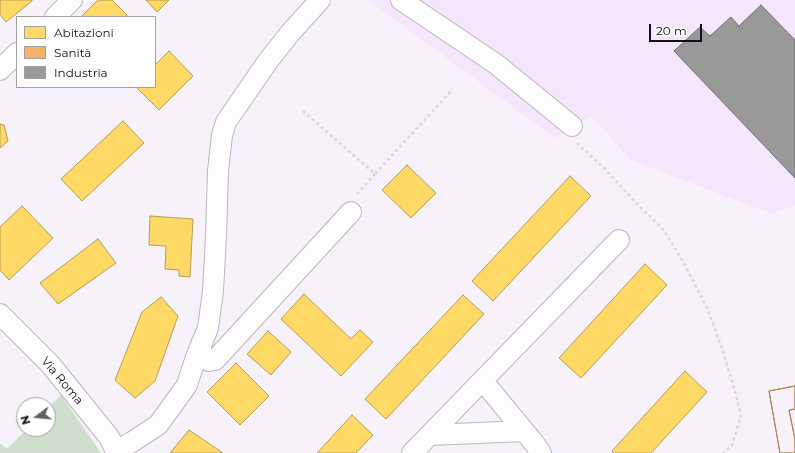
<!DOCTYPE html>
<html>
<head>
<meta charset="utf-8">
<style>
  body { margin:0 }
  #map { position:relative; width:795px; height:453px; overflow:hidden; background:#f7f1fa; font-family:Montserrat,sans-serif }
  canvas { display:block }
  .legend { position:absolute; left:16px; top:16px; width:140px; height:72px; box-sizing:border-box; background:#fff; border:1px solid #a19fa2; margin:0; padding:5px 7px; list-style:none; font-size:12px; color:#140f16 }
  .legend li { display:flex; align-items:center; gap:8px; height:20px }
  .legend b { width:20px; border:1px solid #a19fa2 }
  .north { position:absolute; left:16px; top:397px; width:40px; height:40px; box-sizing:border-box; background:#fff; border:1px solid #a19fa2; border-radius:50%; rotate:254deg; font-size:11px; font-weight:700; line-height:16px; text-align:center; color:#140f16 }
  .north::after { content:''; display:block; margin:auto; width:14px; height:18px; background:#635e66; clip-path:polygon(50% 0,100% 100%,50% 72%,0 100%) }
  .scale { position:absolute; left:649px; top:24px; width:53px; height:18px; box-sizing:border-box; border:2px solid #140f16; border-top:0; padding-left:5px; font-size:12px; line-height:14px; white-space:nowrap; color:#140f16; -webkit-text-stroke:3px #fff; paint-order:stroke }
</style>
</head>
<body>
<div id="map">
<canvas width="795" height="453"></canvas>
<ul class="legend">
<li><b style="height:11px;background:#ffd966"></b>Abitazioni</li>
<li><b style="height:11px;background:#f6b26b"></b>Sanità</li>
<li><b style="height:11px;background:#999"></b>Industria</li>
</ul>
<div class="north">N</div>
<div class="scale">20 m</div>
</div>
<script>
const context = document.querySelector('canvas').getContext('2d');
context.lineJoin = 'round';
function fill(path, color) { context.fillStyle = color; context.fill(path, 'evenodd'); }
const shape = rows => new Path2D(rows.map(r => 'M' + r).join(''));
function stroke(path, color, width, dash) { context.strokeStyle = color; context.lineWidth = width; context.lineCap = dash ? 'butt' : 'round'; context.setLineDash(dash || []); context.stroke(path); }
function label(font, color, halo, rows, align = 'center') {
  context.font = font + ' Montserrat,sans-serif'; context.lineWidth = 4; context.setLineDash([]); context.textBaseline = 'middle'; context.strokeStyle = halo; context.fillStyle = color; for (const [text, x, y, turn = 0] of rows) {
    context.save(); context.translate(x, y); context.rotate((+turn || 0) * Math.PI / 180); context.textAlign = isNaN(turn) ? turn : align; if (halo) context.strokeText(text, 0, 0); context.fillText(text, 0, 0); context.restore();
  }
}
fill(shape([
  [368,0,795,0,795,205,772,214,631,160,591,116,555,138]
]), '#f4e7fb');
fill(shape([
  [61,395,101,453,0,453,0,443,7,449,27,429,48,429,48,408]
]), '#cfdfcd');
const homes = shape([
  [0,0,32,0,32,1,6,22,0,15,0,0],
  [98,0,112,0,127,15,125,17,81,17,98,0],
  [146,0,169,0,157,12,146,0],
  [169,51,193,76,159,110,136,87,155,87,155,65,169,51],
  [123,121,144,143,82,201,61,179,123,121],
  [0,124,4,125,8,141,0,148,0,124],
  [407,165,436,193,411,218,382,190,407,165],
  [570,176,591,196,493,301,472,281,570,176],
  [22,206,53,238,9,280,0,270,0,227,22,206],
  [150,216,193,219,190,277,179,276,179,270,165,269,166,246,149,245,150,216],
  [98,239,116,263,58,304,40,283,98,239],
  [645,264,667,285,581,378,559,358,645,264],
  [304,294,351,339,360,330,373,342,341,376,281,319,304,294],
  [463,295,484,314,386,419,365,399,463,295],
  [161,297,178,316,155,381,135,398,115,380,142,312,161,297],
  [268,331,291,352,271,375,247,354,268,331],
  [236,363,269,396,240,425,207,392,236,363],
  [685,371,707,392,651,453,614,453,612,451,685,371],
  [352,415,373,435,356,453,317,453,352,415],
  [189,430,223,453,170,453,189,430]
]);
fill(homes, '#ffd966');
stroke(homes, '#b89c4e', 1);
const health = shape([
  [795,386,795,409,789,410,795,439,795,453,780,453,769,391,795,386],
  [795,386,795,409,789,410,795,439,795,453,780,453,769,391,795,386]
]);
fill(health, '#f6b26b');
stroke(health, '#b28152', 1);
const industry = shape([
  [761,5,795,40,795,178,674,51,700,27,710,36,731,17,739,26,761,5]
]);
fill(industry, '#999');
stroke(industry, '#717072', 1);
const minor = shape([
  [401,0,496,64,572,126],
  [55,17,72,0],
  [0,70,17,53],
  [0,314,50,364,109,437,117,453],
  [201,344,201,351,204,358,209,361,215,360,351,212],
  [483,381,534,443,541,453],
  [430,435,524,431],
  [116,451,132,442,158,425,187,385,196,357,208,328,213,291,216,236,218,171,222,135,226,122,268,61,291,32,320,0],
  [412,453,619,240]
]);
stroke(minor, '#bcb6be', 22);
stroke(shape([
  [303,111,375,174,452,90],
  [577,143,605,169,638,205,664,230,685,265,707,308,722,348,735,391,741,416,732,445,723,453],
  [357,194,375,174],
  [0,449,4,453],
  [11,453,25,440]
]), '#dad8db', 2.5, [3, 3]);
stroke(minor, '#fefdfe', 20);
label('12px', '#140f16', '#fff', [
  ["Via Roma",62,381,50]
]);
</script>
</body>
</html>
